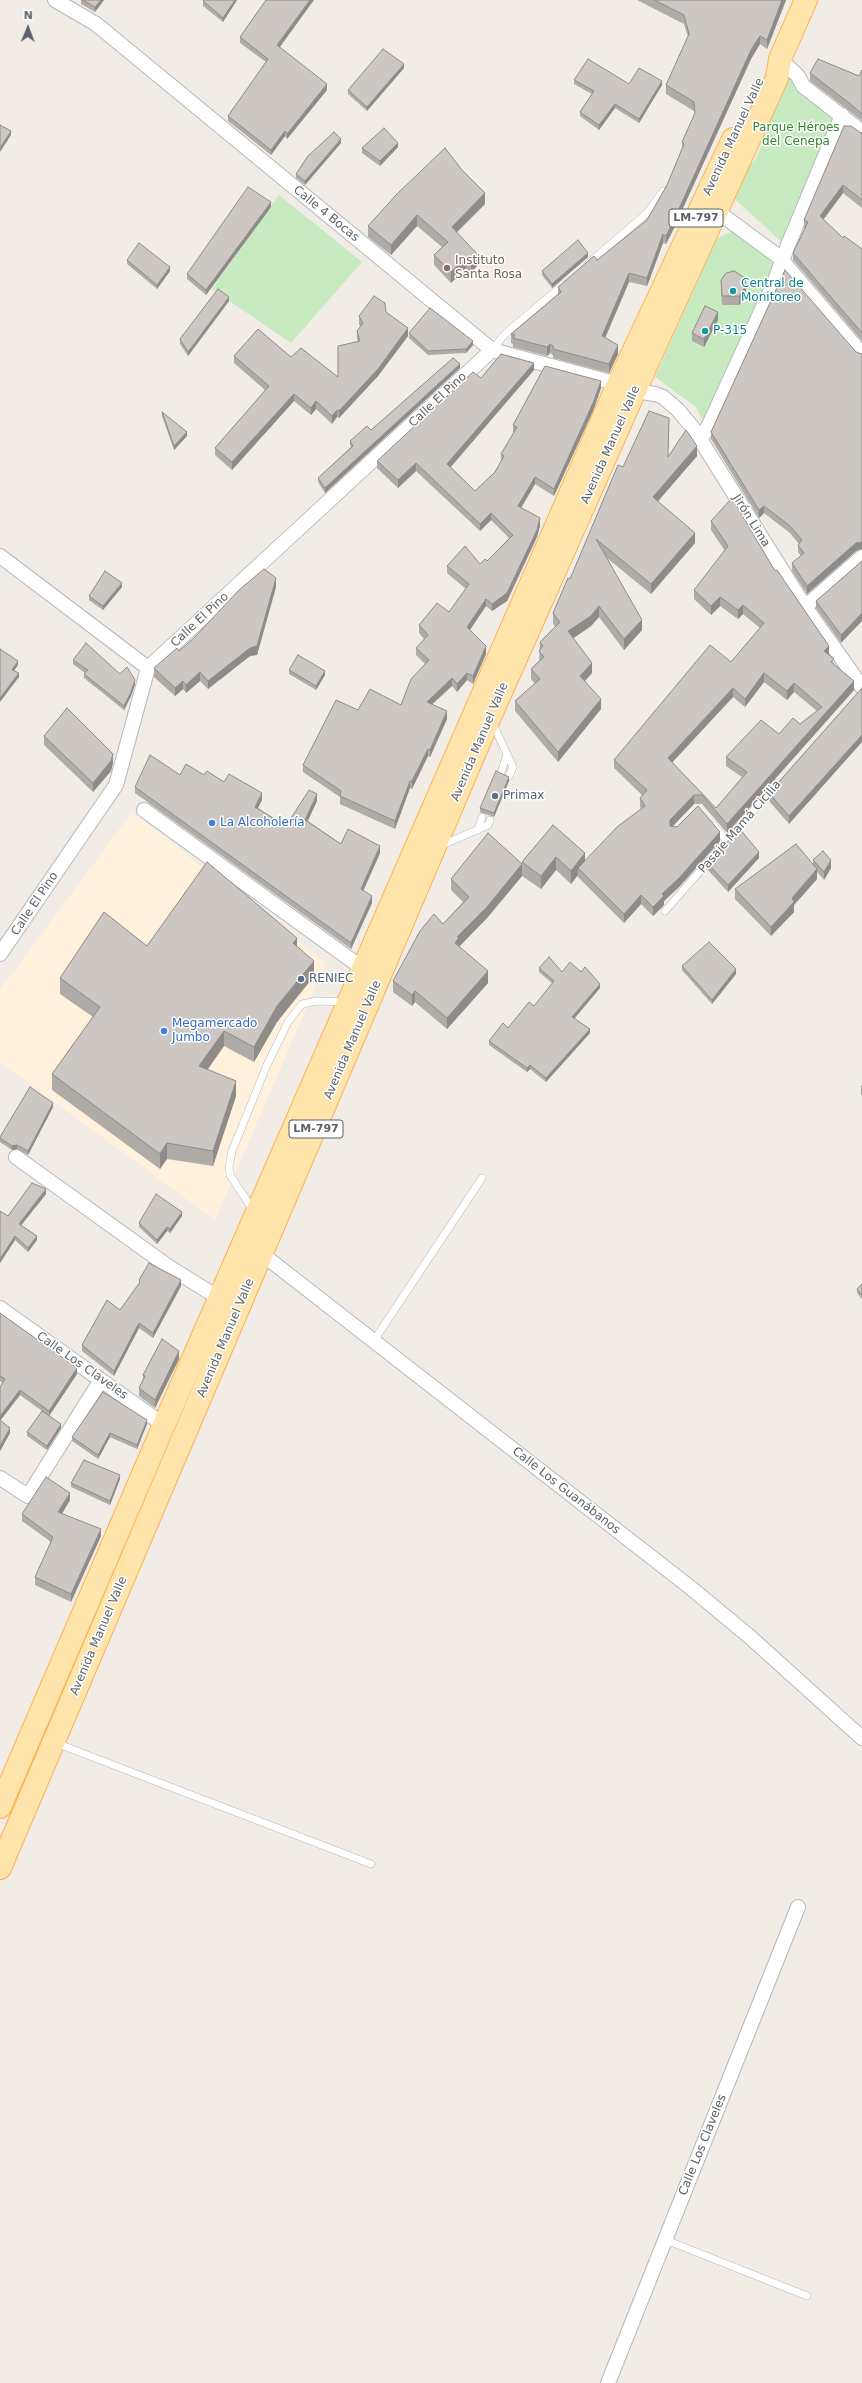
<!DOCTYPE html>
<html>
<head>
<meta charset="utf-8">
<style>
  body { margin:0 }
  #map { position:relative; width:862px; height:2383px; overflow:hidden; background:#f1ece5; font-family:"DejaVu Sans",sans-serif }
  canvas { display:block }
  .north { position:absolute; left:8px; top:8px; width:40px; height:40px; -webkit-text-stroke:3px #fff; paint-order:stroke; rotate:1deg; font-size:11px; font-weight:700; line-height:16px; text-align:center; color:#5d6367 }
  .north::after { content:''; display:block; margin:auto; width:14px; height:18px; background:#5d6367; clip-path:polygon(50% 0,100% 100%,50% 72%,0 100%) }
</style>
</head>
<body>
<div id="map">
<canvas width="862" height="2383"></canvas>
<div class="north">N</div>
</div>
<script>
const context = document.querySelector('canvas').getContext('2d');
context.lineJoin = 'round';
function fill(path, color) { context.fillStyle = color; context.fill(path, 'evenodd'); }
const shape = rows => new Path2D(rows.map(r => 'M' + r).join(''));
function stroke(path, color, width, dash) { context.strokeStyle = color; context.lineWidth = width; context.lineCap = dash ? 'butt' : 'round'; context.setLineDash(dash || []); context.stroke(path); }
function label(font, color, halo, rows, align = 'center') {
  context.font = font + ' "DejaVu Sans",sans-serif'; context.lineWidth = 3; context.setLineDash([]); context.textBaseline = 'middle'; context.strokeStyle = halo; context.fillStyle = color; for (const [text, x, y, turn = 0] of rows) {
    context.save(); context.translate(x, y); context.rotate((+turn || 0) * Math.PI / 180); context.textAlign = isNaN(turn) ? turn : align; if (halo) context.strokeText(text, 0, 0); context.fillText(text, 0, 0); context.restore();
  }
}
fill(shape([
  [132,812,326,963,215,1220,0,1062,0,990]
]), '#fff1dc');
fill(shape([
  [790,78,839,118,786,246,736,200,735,195,745,169,755,161,763,142,762,130,786,79],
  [279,195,362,262,291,343,212,289],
  [731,232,737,233,769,255,775,268,705,426,696,407,655,377,717,238]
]), '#c7eac0');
const lane = shape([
  [589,263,647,213,663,191],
  [492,350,505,334,564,284],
  [492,722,513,767,509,776],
  [501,773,507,754],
  [714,826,727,841],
  [478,830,482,817],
  [440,846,488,825,490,820],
  [665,911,774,787],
  [253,1210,230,1175,229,1167,232,1151,267,1065,288,1022,302,1004,317,1001,345,1002],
  [373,1342,482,1178],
  [56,1743,371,1864],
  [666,2240,807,2296]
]);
const street = shape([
  [55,0,96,24,492,350,618,384,635,391,655,394,663,397,678,410,693,428,805,607,862,687],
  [780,59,798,76,803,86,862,132],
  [710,206,779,257,862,354],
  [701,439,709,425,774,283,788,245,842,115],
  [0,556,148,668],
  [805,607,862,557],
  [144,810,369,973],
  [0,954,116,785,148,668,492,350],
  [16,1157,169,1267,219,1298],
  [262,1254,691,1588,750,1637,862,1738],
  [0,1308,164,1425],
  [0,1478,28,1496,101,1380],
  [608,2383,798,1907]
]);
const primary = shape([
  [0,1807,164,1425,618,384,733,139],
  [0,1868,490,717,646,366,777,78,780,59,806,0]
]);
stroke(lane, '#b3b8bb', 8);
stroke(street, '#b3b8bb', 16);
stroke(primary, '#ffb250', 24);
stroke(lane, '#fff', 7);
stroke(street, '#fff', 14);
stroke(primary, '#ffe4ac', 22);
fill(shape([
  [81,0,104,0,95,12,81,4],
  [204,0,237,0,223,22,203,6,203,1],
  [637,0,786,0,767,49,760,44,751,59,673,230,666,244,663,243,647,286,629,282,605,338,618,354,609,373,553,358,553,355,550,353,547,356,513,347,513,344,511,343,511,334,558,295,558,287,597,260,647,220,667,185,682,149,682,142,695,113,694,111,666,94,666,85,688,37,684,24],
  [240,37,280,47,327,90,287,139,285,136,271,155,228,121,228,116,266,62,240,43],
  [404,68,367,111,348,94,348,90],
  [862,70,862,121,848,110,810,81,810,73,859,76],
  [574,80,629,84,662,85,639,123,615,108,599,130,580,116,580,112,592,94,574,84],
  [862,132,862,208,843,193,823,220,843,238,862,249,862,341,793,260,793,253,805,228,804,228,804,220],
  [341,143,305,185,296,178,296,174],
  [398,147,380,166,362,153,362,148],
  [397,194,485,204,457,232,478,265,471,273,466,268,451,283,434,265,434,255,442,247,417,226,391,255,368,237,368,226],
  [271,207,206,295,187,279,187,274],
  [588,257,552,288,542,275,542,271],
  [127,260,170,271,157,289,127,264],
  [721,280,746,295,739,305,722,305,721,289],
  [229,301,188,356,180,344,180,339],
  [386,312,408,336,378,376,339,418,337,417,332,424,316,409,311,415,294,401,232,470,215,455,215,448,265,390,234,363,234,356,291,357,338,377,358,342,357,339,357,331,360,327,359,324,359,316],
  [718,320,704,347,692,341,692,333],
  [409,333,473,345,466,353,428,355,409,338],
  [856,352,856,551,807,594,792,571,792,563,801,556,798,552,798,545,799,544,790,533,764,513,759,518,711,439,711,432],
  [460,368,325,493,318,482,318,478,351,447,350,445,350,441,371,430],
  [534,370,451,467,475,491,495,472,501,461,501,454,514,433,513,432,513,425,601,388,593,411,554,496,535,484,521,508,540,526,537,537,507,601,492,611,486,606,470,630,486,654,473,684,467,680,457,692,452,686,432,704,447,719,430,757,428,756,412,789,410,788,395,829,340,804,340,797,303,772,303,765,358,710,401,705,425,664,416,655,416,648,424,639,419,633,419,625,449,612,466,589,447,573,447,566,480,564,487,561,509,538,491,520,480,531,416,471,398,488,377,468,377,461,481,378],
  [162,412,187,436,174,450,162,416],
  [668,456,697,456,658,501,695,543,651,594,607,558,642,630,624,650,599,617,591,626,573,638,592,673,585,681,601,709,558,762,515,711,515,701,535,684,531,679,531,669,539,661,540,642,555,627,553,623,553,613,570,579,623,467],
  [711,521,775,571,834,664,854,690,727,833,702,804,694,804,672,827,720,841,680,886,664,901,664,905,653,916,641,904,624,923,578,877,578,875,571,884,556,870,541,889,522,876,487,918,459,946,488,983,447,1029,415,1002,412,1006,393,992,393,981,443,924,463,902,451,890,451,879,522,864,522,862,553,825,585,861,641,809,640,806,640,798,642,795,614,768,614,760,731,662,760,628,743,614,738,619,720,606,711,615,694,599,694,590,725,551,711,530],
  [764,682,787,700,794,692,817,711,800,724,779,734,726,757,726,766,742,777,716,808,672,762,733,697,745,707],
  [862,561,841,643,816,608,816,601],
  [122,587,103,610,89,600,89,596],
  [276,587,257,655,250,656,208,689,200,681,186,693,183,689,175,696,154,677,154,668,179,651],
  [73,660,120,674,135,684,131,696,124,710,84,678,84,674,85,673,73,664],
  [289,670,325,675,316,690,289,674],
  [862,688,789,824,769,801,769,793],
  [44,736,113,763,111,771,93,792,44,745],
  [204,775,224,782,262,800,258,808,286,826,317,801,308,821,341,844,380,853,363,891,372,903,351,949,135,793,135,787],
  [509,781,494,817,480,812,480,808],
  [759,858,728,892,708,870,708,864],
  [813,860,831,868,824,880,817,872,817,879,794,905,794,912,771,936,735,899,735,889,813,864],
  [147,946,297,946,314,976,277,1022,254,1062,224,1046,208,1069,236,1096,213,1166,167,1159,160,1169,52,1090,52,1074,93,1017,60,994,60,978],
  [682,966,736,974,712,1004,682,970],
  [539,968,562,972,600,988,575,1018,590,1033,546,1082,530,1069,527,1072,489,1045,489,1041,508,1028,534,1006,553,984,539,972],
  [862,1085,862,1095,861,1094,861,1086],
  [53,1107,28,1155,17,1149,12,1150,0,1142,0,1137],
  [46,1194,21,1225,37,1240,28,1252,15,1240,0,1263,0,1211,8,1216],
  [182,1216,170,1233,167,1231,157,1244,139,1227,139,1223],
  [139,1280,181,1286,153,1338,139,1328,114,1376,82,1351,82,1345,120,1310,139,1284],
  [862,1284,862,1299,857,1293,857,1289],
  [0,1313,77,1374,49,1416,61,1428,47,1450,27,1436,27,1432,42,1411,20,1395,0,1420,10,1433,0,1451,0,1387,3,1383,0,1381],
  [179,1359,155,1408,139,1396,139,1388,143,1381,143,1375],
  [147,1424,137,1449,110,1437,98,1459,72,1441,72,1437],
  [120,1479,110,1505,71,1487,71,1483],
  [70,1500,62,1514,101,1536,71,1602,35,1585,35,1577,51,1542,22,1521,22,1514]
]), '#afaba7');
fill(shape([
  [101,0,104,0,95,12,95,7],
  [235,0,237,0,223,22,223,18],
  [310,0,314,0,277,51,277,45],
  [782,0,786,0,767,49,767,40],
  [760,36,760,44,751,59,673,230,666,244,666,236,751,50],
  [404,64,404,68,367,111,367,107],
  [662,81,662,85,639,123,639,119],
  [327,84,327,90,287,139,287,134],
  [615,104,615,108,599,130,599,125],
  [11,131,11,135,0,152,0,148],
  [285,131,285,136,271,155,271,150],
  [341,139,341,143,305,185,305,181],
  [398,143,398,147,380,166,380,161],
  [843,185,843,193,820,224,820,216],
  [485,193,485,204,452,237,452,227],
  [271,202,271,207,206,295,206,290],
  [417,215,417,226,391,255,391,245],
  [663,234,663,243,647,286,647,278],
  [588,253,588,257,552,288,552,284],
  [478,255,478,265,471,273,471,262],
  [466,258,466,268,451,283,451,272],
  [170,267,170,271,157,289,157,285],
  [629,273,629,282,602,345,602,336],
  [746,286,746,295,739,305,739,296],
  [229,297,229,301,188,356,188,352],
  [718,312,718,320,704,347,704,339],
  [408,328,408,336,378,376,339,418,339,411],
  [473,341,473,345,466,353,466,349],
  [550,344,550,353,547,356,547,347],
  [618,345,618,354,609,373,609,364],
  [534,363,534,370,447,471,447,464],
  [460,364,460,368,325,493,325,488],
  [601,381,601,388,593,411,554,496,554,489],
  [294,394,294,401,232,470,232,462],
  [316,401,316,409,311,415,311,408],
  [337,410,337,417,332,424,332,416],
  [187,432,187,436,174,450,174,446],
  [697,446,697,456,653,507,653,497],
  [416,463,416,471,398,488,398,480],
  [535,477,535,484,518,513,518,506],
  [764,506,764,513,759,518,759,510],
  [491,513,491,520,480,531,480,524],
  [540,518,540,526,537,537,507,601,492,611,492,604],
  [695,533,695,543,651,594,651,584],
  [862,542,862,549,856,551,807,594,807,586,856,543],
  [276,578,276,587,257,655,250,656,208,689,208,681],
  [122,583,122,587,103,610,103,606],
  [720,597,720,606,711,615,711,606],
  [486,599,486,606,467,634,467,627],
  [743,605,743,614,738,619,738,610],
  [599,606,599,617,591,626,568,642,568,631],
  [862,613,862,621,841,643,841,635],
  [642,620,642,630,624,650,624,639],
  [486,646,486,654,473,684,473,676],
  [829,646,829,655,824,651],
  [18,661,18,665,12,674,12,670],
  [592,663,592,673,580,686,580,676],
  [325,671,325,675,316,690,316,686],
  [200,672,200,681,186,693,186,685],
  [19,673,19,677,0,702,0,698],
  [467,673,467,680,457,692,457,684],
  [764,673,764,682,745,707,745,699],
  [452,678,452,686,427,709,427,702],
  [135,680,135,684,131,696,124,710,124,706],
  [183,681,183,689,175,696,175,688],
  [854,681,854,690,727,833,727,824],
  [794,683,794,692,787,700,787,691],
  [733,688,733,697,668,767,668,758],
  [601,699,601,709,558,762,558,752],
  [447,711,447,719,430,757,430,750],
  [862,735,862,742,789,824,789,816],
  [428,749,428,756,412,789,412,781],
  [113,754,113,763,111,771,93,792,93,783],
  [509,777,509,781,494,817,494,813],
  [410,781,410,788,395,829,395,821],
  [262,793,262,800,255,813,255,807],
  [317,794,317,801,305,826,305,820],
  [694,795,694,804,670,829,670,820],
  [720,832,720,841,680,886,664,901,664,905,653,916,653,907,662,894],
  [380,846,380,853,361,896,361,889],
  [759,852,759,858,728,892,728,885],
  [585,853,585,866,578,868,578,875,571,884,571,871],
  [556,857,556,870,541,889,541,876],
  [831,860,831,868,824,880,824,872],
  [522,864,522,876,487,918,459,947,455,943,457,937],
  [817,869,817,879,794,905,794,912,771,936,771,927,792,898],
  [641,895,641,904,624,923,624,914],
  [372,896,372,903,351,949,351,943],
  [297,938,297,954,293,943],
  [314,961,314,976,277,1022,254,1062,254,1047,277,1006],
  [736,969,736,974,712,1004,712,1000],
  [488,971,488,983,447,1029,447,1018],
  [600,984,600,988,572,1021,572,1017],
  [415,991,415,1002,412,1006,412,995],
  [590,1029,590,1033,546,1082,546,1078],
  [224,1031,224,1046,199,1081,199,1066],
  [530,1065,530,1069,527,1072,527,1068],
  [236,1081,236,1096,213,1166,213,1151],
  [53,1103,53,1107,28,1155,28,1151],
  [167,1143,167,1159,160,1169,160,1154],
  [17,1145,17,1149,12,1150,12,1146],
  [46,1189,46,1194,19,1228,19,1224],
  [182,1212,182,1216,170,1233,170,1229],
  [167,1227,167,1231,157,1244,157,1240],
  [15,1236,15,1240,0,1263,0,1259],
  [37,1236,37,1240,28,1252,28,1248],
  [181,1280,181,1286,153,1338,153,1333],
  [139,1323,139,1328,114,1376,114,1371],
  [179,1351,179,1359,155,1408,155,1400],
  [77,1368,77,1374,49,1416,49,1411],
  [20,1390,20,1395,0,1421,0,1416],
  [147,1420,147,1424,137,1449,137,1445],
  [61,1424,61,1428,47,1450,47,1446],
  [10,1428,10,1433,0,1451,0,1446],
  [110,1433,110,1437,98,1459,98,1455],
  [120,1475,120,1479,110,1505,110,1501],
  [70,1493,70,1500,58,1520,58,1512],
  [101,1529,101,1536,71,1602,71,1594]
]), '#8f8b88');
const building = shape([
  [83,0,101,0,95,7,83,0],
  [204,0,235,0,223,18,203,1,204,0],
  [266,0,310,0,277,45,327,84,287,134,285,131,271,150,228,116,268,59,240,37,266,0],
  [654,0,782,0,767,40,760,36,751,50,673,222,666,236,663,234,647,278,629,273,602,336,618,345,609,364,553,349,554,347,550,344,547,347,513,338,515,335,511,334,561,292,558,287,594,256,597,260,647,220,667,185,684,144,682,142,695,113,694,102,666,85,689,34,684,15,654,0],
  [383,49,404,64,367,107,348,90,383,49],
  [588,59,629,84,639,68,662,81,639,119,615,104,599,125,580,112,594,91,574,80,588,59],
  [818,59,859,76,862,70,862,114,848,102,810,73,818,59],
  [0,125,11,131,0,148,0,125],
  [844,126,851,126,861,133,862,132,862,200,843,185,820,216,843,238,844,236,858,246,862,249,862,333,793,253,808,222,804,220,844,126],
  [384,128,398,143,380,161,362,148,384,128],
  [334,132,341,139,305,181,296,174,308,156,334,132],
  [445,148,462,170,485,193,452,227,478,255,471,262,466,258,451,272,434,255,448,242,417,215,391,245,368,226,397,194,445,148],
  [248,187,271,202,206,290,187,274,248,187],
  [578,240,588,253,552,284,542,271,578,240],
  [139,243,170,267,157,285,127,260,139,243],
  [785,270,856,352,862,354,862,542,856,543,807,586,792,563,804,553,798,545,802,540,790,526,764,506,759,510,711,432,785,270],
  [734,271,745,278,746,286,739,296,722,296,721,280,726,273,734,271],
  [218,289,229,297,188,352,180,339,218,289],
  [374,296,385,303,386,312,408,328,378,369,339,411,337,410,332,416,316,401,311,408,294,394,232,462,215,448,269,386,234,356,258,329,291,357,301,348,338,377,338,346,360,341,357,331,363,323,359,316,374,296],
  [705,306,718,312,704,339,692,333,705,306],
  [430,308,473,341,466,349,428,351,409,333,430,308],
  [501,354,534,363,447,464,475,491,495,472,504,456,501,454,517,427,513,425,545,366,601,381,593,403,554,489,535,477,518,506,540,518,537,530,507,593,492,604,486,599,467,627,486,646,473,676,467,673,457,684,452,678,427,702,447,711,430,750,428,749,412,781,410,781,395,821,340,796,341,791,303,765,336,700,358,710,370,689,401,705,411,679,429,660,416,648,428,635,419,625,437,603,449,612,469,584,447,566,465,546,480,564,485,559,487,561,513,535,491,513,480,524,416,463,398,480,377,461,473,372,481,378,501,354],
  [453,358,460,364,325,488,318,478,353,446,350,441,367,426,371,430,453,358],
  [649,411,669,418,668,457,686,430,697,446,653,497,695,533,651,584,596,539,642,620,624,639,599,606,591,616,568,631,592,663,580,676,601,699,558,752,515,701,540,679,531,669,544,657,539,651,543,646,540,642,560,622,553,613,568,578,570,579,618,465,623,467,649,411],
  [162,412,187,432,174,446,162,412],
  [732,498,775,571,777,570,779,573,829,646,824,651,834,659,831,662,854,681,727,824,702,795,694,795,670,820,670,826,677,827,698,806,720,832,680,877,662,894,664,896,653,907,641,895,624,914,578,868,617,827,645,806,640,798,647,790,614,760,710,645,731,662,764,623,743,605,738,610,720,597,711,606,694,590,728,546,711,521,732,498],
  [764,673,787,691,794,683,822,707,800,724,793,718,779,734,761,720,726,757,747,772,716,808,668,758,733,688,745,699,764,673],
  [862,561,862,613,841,635,816,601,862,561],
  [264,569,276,578,257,646,250,648,208,681,200,672,186,685,183,681,175,688,154,668,177,648,179,651,193,639,239,590,264,569],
  [105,571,122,583,103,606,89,596,105,571],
  [86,643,120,674,127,667,135,680,131,692,124,706,84,674,88,670,73,660,86,643],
  [0,649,18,661,12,670,19,673,0,698,0,649],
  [298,655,325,671,316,686,289,670,298,655],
  [862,688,862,735,789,816,769,793,862,688],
  [67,708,113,754,111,761,93,783,44,736,67,708],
  [150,755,180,775,186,764,204,775,207,771,224,782,229,774,262,793,255,807,286,826,309,790,317,794,305,820,341,844,348,829,380,846,361,889,372,896,351,943,135,787,150,755],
  [496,771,509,777,494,813,480,808,496,771],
  [553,825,585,853,571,871,556,857,541,876,522,862,553,825],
  [739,828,759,852,728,885,708,864,739,828],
  [488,833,522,864,487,907,457,937,459,938,455,943,488,971,447,1018,415,991,412,995,393,981,420,931,434,914,443,924,469,897,451,879,488,833],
  [796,844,817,869,792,898,794,902,771,927,735,889,796,844],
  [823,851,831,860,824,872,813,860,823,851],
  [207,862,297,938,293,943,314,961,277,1006,254,1047,224,1031,199,1066,236,1081,213,1151,167,1143,160,1154,52,1074,100,1007,60,978,104,912,147,946,207,862],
  [709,942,736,969,712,1000,682,966,709,942],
  [549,957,562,972,570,962,581,972,585,967,600,984,572,1017,590,1029,546,1078,530,1065,527,1068,489,1041,503,1023,508,1028,529,1002,534,1006,554,981,539,968,549,957],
  [30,1087,53,1103,28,1151,17,1145,12,1146,0,1138,0,1137,30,1087],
  [32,1183,46,1189,19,1224,37,1236,28,1248,15,1236,0,1259,0,1211,8,1216,32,1183],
  [156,1194,182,1212,170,1229,167,1227,157,1240,139,1223,156,1194],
  [149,1263,181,1280,153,1333,139,1323,114,1371,82,1345,107,1300,120,1310,140,1282,139,1280,149,1263],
  [862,1284,862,1295,857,1289,862,1284],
  [0,1313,77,1368,49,1411,20,1390,0,1416,0,1387,5,1379,0,1376,0,1313],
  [162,1339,179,1351,155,1400,139,1388,145,1376,143,1375,162,1339],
  [103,1392,147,1420,137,1445,110,1433,98,1455,72,1437,103,1392],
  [42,1411,61,1424,47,1446,27,1432,42,1411],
  [0,1420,10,1428,0,1446,0,1420],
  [84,1460,120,1475,110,1501,71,1483,84,1460],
  [46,1477,70,1493,58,1512,101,1529,71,1594,35,1577,53,1537,22,1514,46,1477]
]);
fill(building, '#ccc7c2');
stroke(building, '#8f8b88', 1);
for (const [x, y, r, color] of [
  [447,268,4,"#8d6e63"],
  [733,291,4,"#0f9aa8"],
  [705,331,4,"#0f9aa8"],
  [495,796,4,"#5c6f8a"],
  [212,823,4,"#3f7fe0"],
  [301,979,4,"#5c6f8a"],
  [164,1031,4,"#3f7fe0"]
]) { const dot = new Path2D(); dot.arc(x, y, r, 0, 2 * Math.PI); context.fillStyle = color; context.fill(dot); stroke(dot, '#fff', 1.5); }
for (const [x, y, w] of [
  [696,218,54],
  [316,1129,54]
]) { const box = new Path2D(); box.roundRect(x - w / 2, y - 9, w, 18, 3); context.fillStyle = '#fff'; context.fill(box); stroke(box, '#5d6367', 1); }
label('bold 11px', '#5d6367', null, [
  ["LM-797",696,218],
  ["LM-797",316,1129]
]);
label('12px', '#37862d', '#fff', [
  ["Parque Héroes",796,128],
  ["del Cenepa",796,142]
]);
label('12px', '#5d6367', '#fff', [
  ["Avenida Manuel Valle",734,137,-65],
  ["Calle 4 Bocas",326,214,39],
  ["Calle El Pino",438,400,-43],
  ["Avenida Manuel Valle",611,445,-66],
  ["Jirón Lima",751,521,58],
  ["Calle El Pino",200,620,-43],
  ["Avenida Manuel Valle",480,742,-67],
  ["Pasaje Mamá Cicilia",740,827,-49],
  ["Calle El Pino",35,904,-56],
  ["Avenida Manuel Valle",353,1040,-67],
  ["Avenida Manuel Valle",226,1338,-67],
  ["Calle Los Claveles",82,1366,35],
  ["Calle Los Guanábanos",566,1491,38],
  ["Avenida Manuel Valle",99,1636,-67],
  ["Calle Los Claveles",703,2145,-68]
]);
label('12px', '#785e54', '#fff', [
  ["Instituto",455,261],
  ["Santa Rosa",455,275]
], 'left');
label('12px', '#0d838f', '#fff', [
  ["Central de",741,284],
  ["Monitoreo",741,298],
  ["P-315",713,331]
], 'left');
label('12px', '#4e5e75', '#fff', [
  ["Primax",503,796],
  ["RENIEC",309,979]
], 'left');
label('12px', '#366cbe', '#fff', [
  ["La Alcoholería",220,823],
  ["Megamercado",172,1024],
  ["Jumbo",172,1038]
], 'left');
</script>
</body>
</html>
